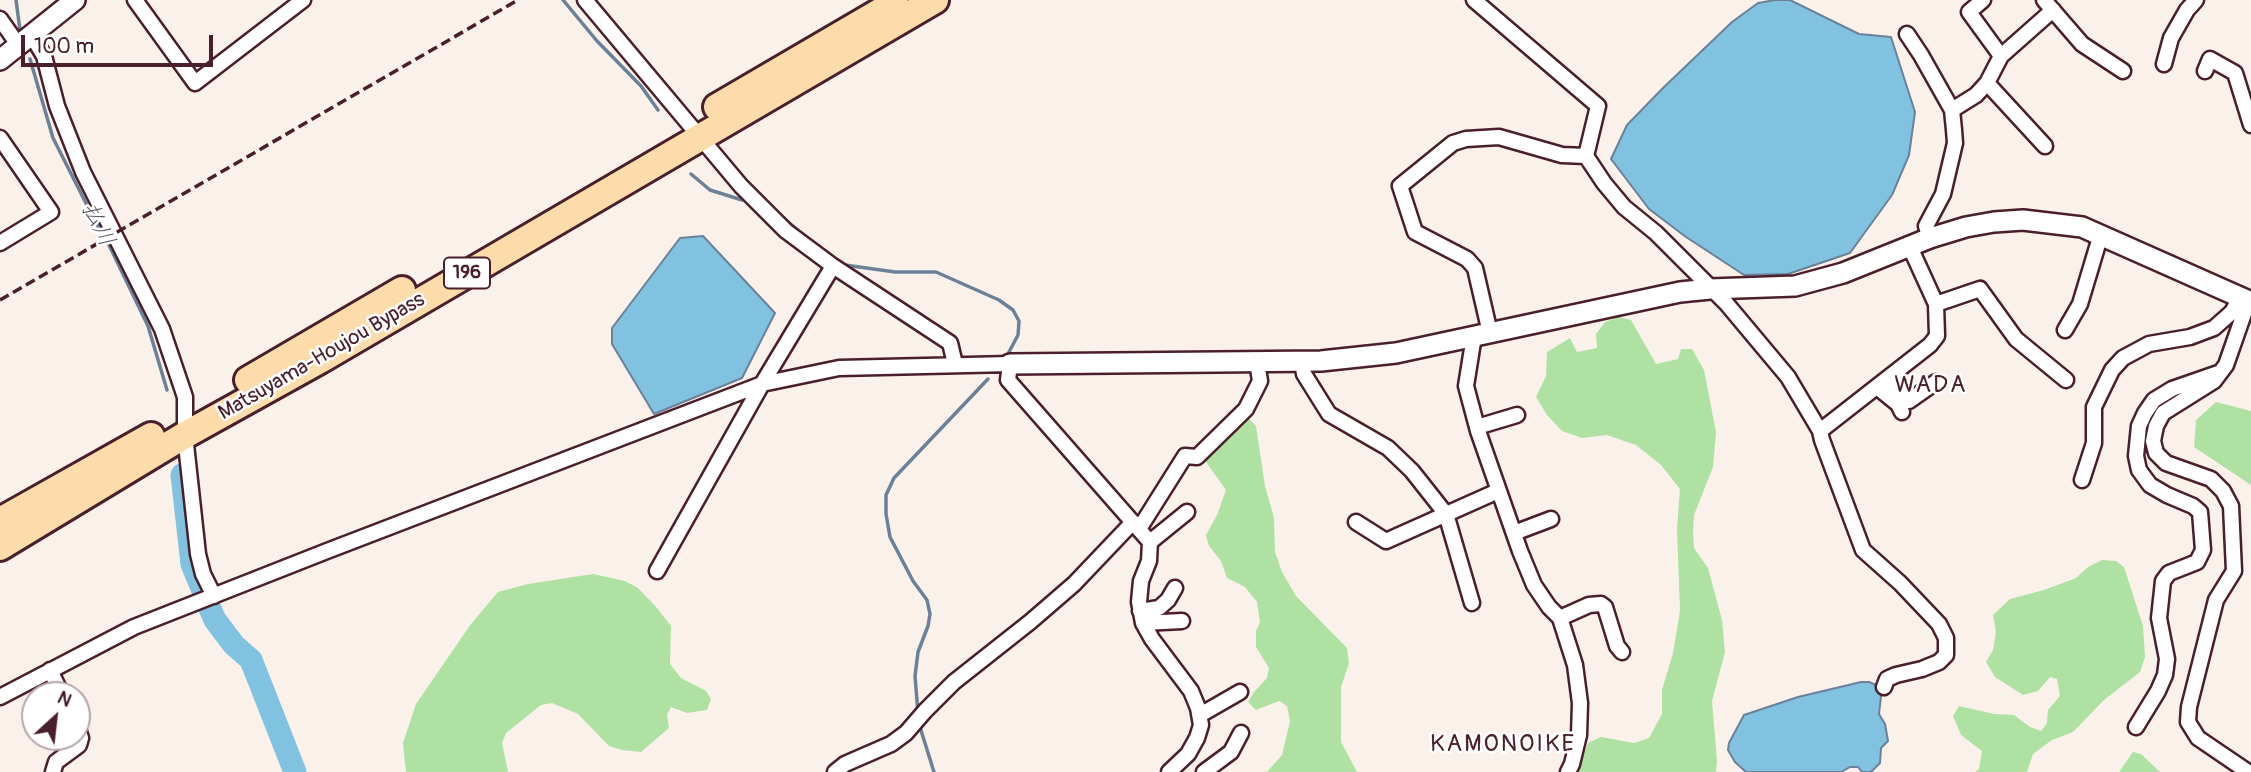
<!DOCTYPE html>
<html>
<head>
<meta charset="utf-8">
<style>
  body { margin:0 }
  #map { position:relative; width:2251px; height:772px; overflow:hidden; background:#fbf1eb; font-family:Pangolin,sans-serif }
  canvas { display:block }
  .north { position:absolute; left:21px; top:681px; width:70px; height:70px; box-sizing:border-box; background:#fff; border:2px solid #b7a5aa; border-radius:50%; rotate:27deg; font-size:19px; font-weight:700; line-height:28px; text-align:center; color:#4a1f2b }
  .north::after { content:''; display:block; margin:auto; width:24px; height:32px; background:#4a1f2b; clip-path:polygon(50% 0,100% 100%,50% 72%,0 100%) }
  .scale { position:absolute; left:21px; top:35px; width:192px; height:32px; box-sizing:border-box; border:4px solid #4a1f2b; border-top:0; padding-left:9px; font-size:21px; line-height:24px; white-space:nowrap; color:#4a1f2b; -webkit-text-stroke:5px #fff; paint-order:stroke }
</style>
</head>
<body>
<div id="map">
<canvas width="2251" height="772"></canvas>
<div class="north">N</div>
<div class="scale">100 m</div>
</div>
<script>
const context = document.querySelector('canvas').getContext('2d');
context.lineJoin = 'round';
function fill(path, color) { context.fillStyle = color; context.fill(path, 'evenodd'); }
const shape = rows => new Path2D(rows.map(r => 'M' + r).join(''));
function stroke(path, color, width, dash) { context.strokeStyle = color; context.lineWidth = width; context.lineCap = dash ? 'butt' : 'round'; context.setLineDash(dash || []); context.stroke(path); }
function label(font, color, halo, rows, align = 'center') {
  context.font = font + ' Pangolin,"Klee One",sans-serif'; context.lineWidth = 5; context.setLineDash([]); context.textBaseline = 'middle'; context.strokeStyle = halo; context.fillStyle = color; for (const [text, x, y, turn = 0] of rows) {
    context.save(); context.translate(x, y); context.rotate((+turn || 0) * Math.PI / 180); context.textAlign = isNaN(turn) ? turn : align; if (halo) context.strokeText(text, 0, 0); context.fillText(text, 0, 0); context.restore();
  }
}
fill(shape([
  [1619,317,1631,320,1656,364,1678,359,1681,349,1692,349,1704,370,1716,432,1713,467,1694,515,1693,532,1694,548,1708,568,1722,620,1725,652,1712,701,1717,761,1716,772,1577,772,1588,743,1601,737,1634,743,1649,738,1662,714,1662,690,1673,653,1680,611,1677,529,1680,489,1661,465,1636,445,1607,435,1582,438,1562,431,1547,415,1536,397,1546,376,1547,352,1570,338,1577,352,1597,348,1596,334,1605,322],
  [2216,402,2251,411,2251,485,2194,447,2196,420],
  [1237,417,1248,418,1256,426,1265,486,1274,518,1275,552,1282,572,1296,596,1347,648,1349,663,1341,687,1341,742,1357,772,1267,772,1282,755,1290,721,1287,706,1279,701,1256,710,1248,702,1254,692,1267,678,1269,668,1256,647,1256,631,1260,622,1257,602,1245,587,1227,578,1221,561,1209,546,1206,535,1217,515,1226,490,1206,462,1204,447],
  [2102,560,2116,561,2124,567,2143,626,2145,657,2140,672,2104,700,2073,732,2052,740,2033,754,2027,772,1975,772,1979,769,1982,751,1961,735,1953,716,1959,706,1994,714,2014,715,2030,727,2041,731,2047,723,2048,710,2060,696,2057,679,2050,677,2038,691,2023,695,1995,677,1986,662,1993,650,1996,632,1993,615,2010,599,2044,590,2076,578,2088,567],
  [593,574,625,581,638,588,657,608,671,626,670,664,681,678,706,691,711,699,707,710,687,713,671,707,667,715,669,728,641,752,622,750,609,746,578,714,552,703,541,705,506,733,502,743,508,772,406,772,403,743,416,704,471,624,498,592,528,584],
  [2133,752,2141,754,2160,772,2119,772]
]), '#aee1a2');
const water = shape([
  [1775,0,1790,0,1859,34,1891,37,1915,112,1909,155,1892,195,1850,253,1788,274,1744,275,1686,237,1649,209,1611,159,1627,125,1663,88,1732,22,1758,3,1775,0],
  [703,236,775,313,742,378,654,414,612,344,612,328,680,238,703,236],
  [1861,682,1869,682,1876,685,1881,696,1879,714,1885,724,1888,741,1881,748,1880,763,1871,772,1862,772,1858,767,1850,767,1841,772,1746,772,1735,762,1728,750,1729,743,1744,715,1798,697,1861,682]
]);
fill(water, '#81c2e1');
stroke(water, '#6b8198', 2);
stroke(shape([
  [16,0,20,30],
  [563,0,597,41,641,86,658,110],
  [30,59,53,138,95,221,108,243,148,326,167,390],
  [691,174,710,190,742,200],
  [779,214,802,234],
  [845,265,895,272,936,272,999,300,1013,310,1019,321,1018,335,1009,352],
  [918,713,915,676,918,652,928,626,930,614,927,600,913,581,890,537,886,514,886,495,894,478,988,379],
  [919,724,934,772]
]), '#6b8198', 3.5);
stroke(shape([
  [182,475,192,564,204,593],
  [208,604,215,620,234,645,251,660,295,772]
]), '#81c2e1', 23);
const street = shape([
  [135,0,195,83,303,0],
  [585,0,741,186,786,231,833,266,950,343,955,364],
  [1474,0,1598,106,1586,156,1604,183,1624,207,1656,233,1726,303,1788,377,1820,431,1930,345,1937,336,1936,304,1910,247],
  [2044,0,2082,44,2123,71],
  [0,19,19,46],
  [1907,34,1921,55,1952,110,1954,130,1955,143,1943,194,1926,226,1930,238],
  [32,36,44,56,57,106,83,172,162,329,185,397,185,435,198,554,203,574,214,596],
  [2001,56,2053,10],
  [2164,64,2171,38,2187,10,2196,0],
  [2205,71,2210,59,2235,73,2251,125],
  [1987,83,2045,146],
  [1952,110,1976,95,1987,83,2001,56,1969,12,1983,0],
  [0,138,51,212,0,243],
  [2248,302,2226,365,2214,381,2163,413,2156,426,2153,441,2156,453,2166,463,2211,479,2223,491,2231,506,2234,571,2216,600,2189,707,2188,722,2198,738,2248,772],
  [1936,304,1980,289,2016,339,2066,380],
  [2065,330,2080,304,2101,234],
  [1490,333,1475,268,1467,259,1415,232,1400,186,1453,143,1466,139,1499,137,1562,155,1586,156],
  [1474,336,1466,386,1478,431,1520,551,1534,585,1549,607,1560,618,1575,665,1580,703,1579,735,1572,764,1568,772],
  [1302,361,1304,374,1329,414,1388,448,1412,471,1446,514,1472,603],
  [1888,378,1909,401,1936,382],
  [1877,387,1898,404,1902,412],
  [1477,427,1517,415],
  [1820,431,1822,440,1863,550,1900,583,1939,624,1946,638,1946,655,1939,662,1922,669,1896,675,1887,679,1884,687],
  [2082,480,2094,443,2094,407,2112,370,2123,358,2149,344,2190,337,2214,328,2232,312,2240,298],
  [1356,522,1386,541,1498,491],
  [1139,529,1185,456,1197,457,1246,409,1260,381,1257,362],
  [1514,533,1551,519],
  [1150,542,1187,512],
  [657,571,762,384,833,266],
  [1140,611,1159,608,1168,600,1175,588],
  [1560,618,1589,605,1601,604,1605,607,1617,646,1622,652],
  [1143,623,1182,621],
  [50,670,62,695],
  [0,697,134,627,327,551,762,384,839,368,1010,364,1008,380,1150,542,1149,561,1141,581,1139,602,1143,623,1152,639,1191,691,1198,708,1201,725,1197,738,1188,754,1169,772],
  [1200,715,1240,692],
  [2136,727,2158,691,2165,675,2167,659,2159,618,2163,581,2169,573,2197,562,2203,550,2200,512,2193,506,2167,495,2150,485,2139,470,2136,456,2139,426,2145,413,2154,400,2172,389,2218,373],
  [53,772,56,762,79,745,81,738,77,726],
  [835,772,845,764,891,744,906,733,925,711,954,682,1030,622,1074,584,1133,522],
  [1204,772,1231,752,1241,733]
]);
const secondary = shape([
  [0,60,75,0],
  [1010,364,1321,361,1396,353,1680,292,1710,289,1795,286,1843,273,1930,238,1966,227,1994,222,2023,220,2082,227,2251,302]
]);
const highway = shape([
  [717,107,895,3],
  [248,380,402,290],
  [0,521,151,436],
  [0,547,185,435,320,360,935,0]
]);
stroke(street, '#4a1f2b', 19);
stroke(secondary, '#4a1f2b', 24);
stroke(highway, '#4a1f2b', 32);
stroke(street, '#fff', 14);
stroke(secondary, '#fff', 19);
stroke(highway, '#fddcac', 26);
stroke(shape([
  [0,300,518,0]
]), '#4a1f2b', 3.5, [10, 5]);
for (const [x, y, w] of [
  [467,273,46]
]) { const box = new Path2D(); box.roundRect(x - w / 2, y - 15.5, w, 31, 5); context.fillStyle = '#fff'; context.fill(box); stroke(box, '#4a1f2b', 2); }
label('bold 19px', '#4a1f2b', null, [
  ["196",467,273]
]);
label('21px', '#4a1f2b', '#fff', [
  ["Matsuyama-Houjou Bypass",322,357,-30]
]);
label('italic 23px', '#5d586b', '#fff', [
  ["払川",97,225,63]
]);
context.letterSpacing = '2px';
label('24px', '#4a1f2b', '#fff', [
  ["WADA",1931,386],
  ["KAMONOIKE",1503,745]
]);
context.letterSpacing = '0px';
</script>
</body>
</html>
